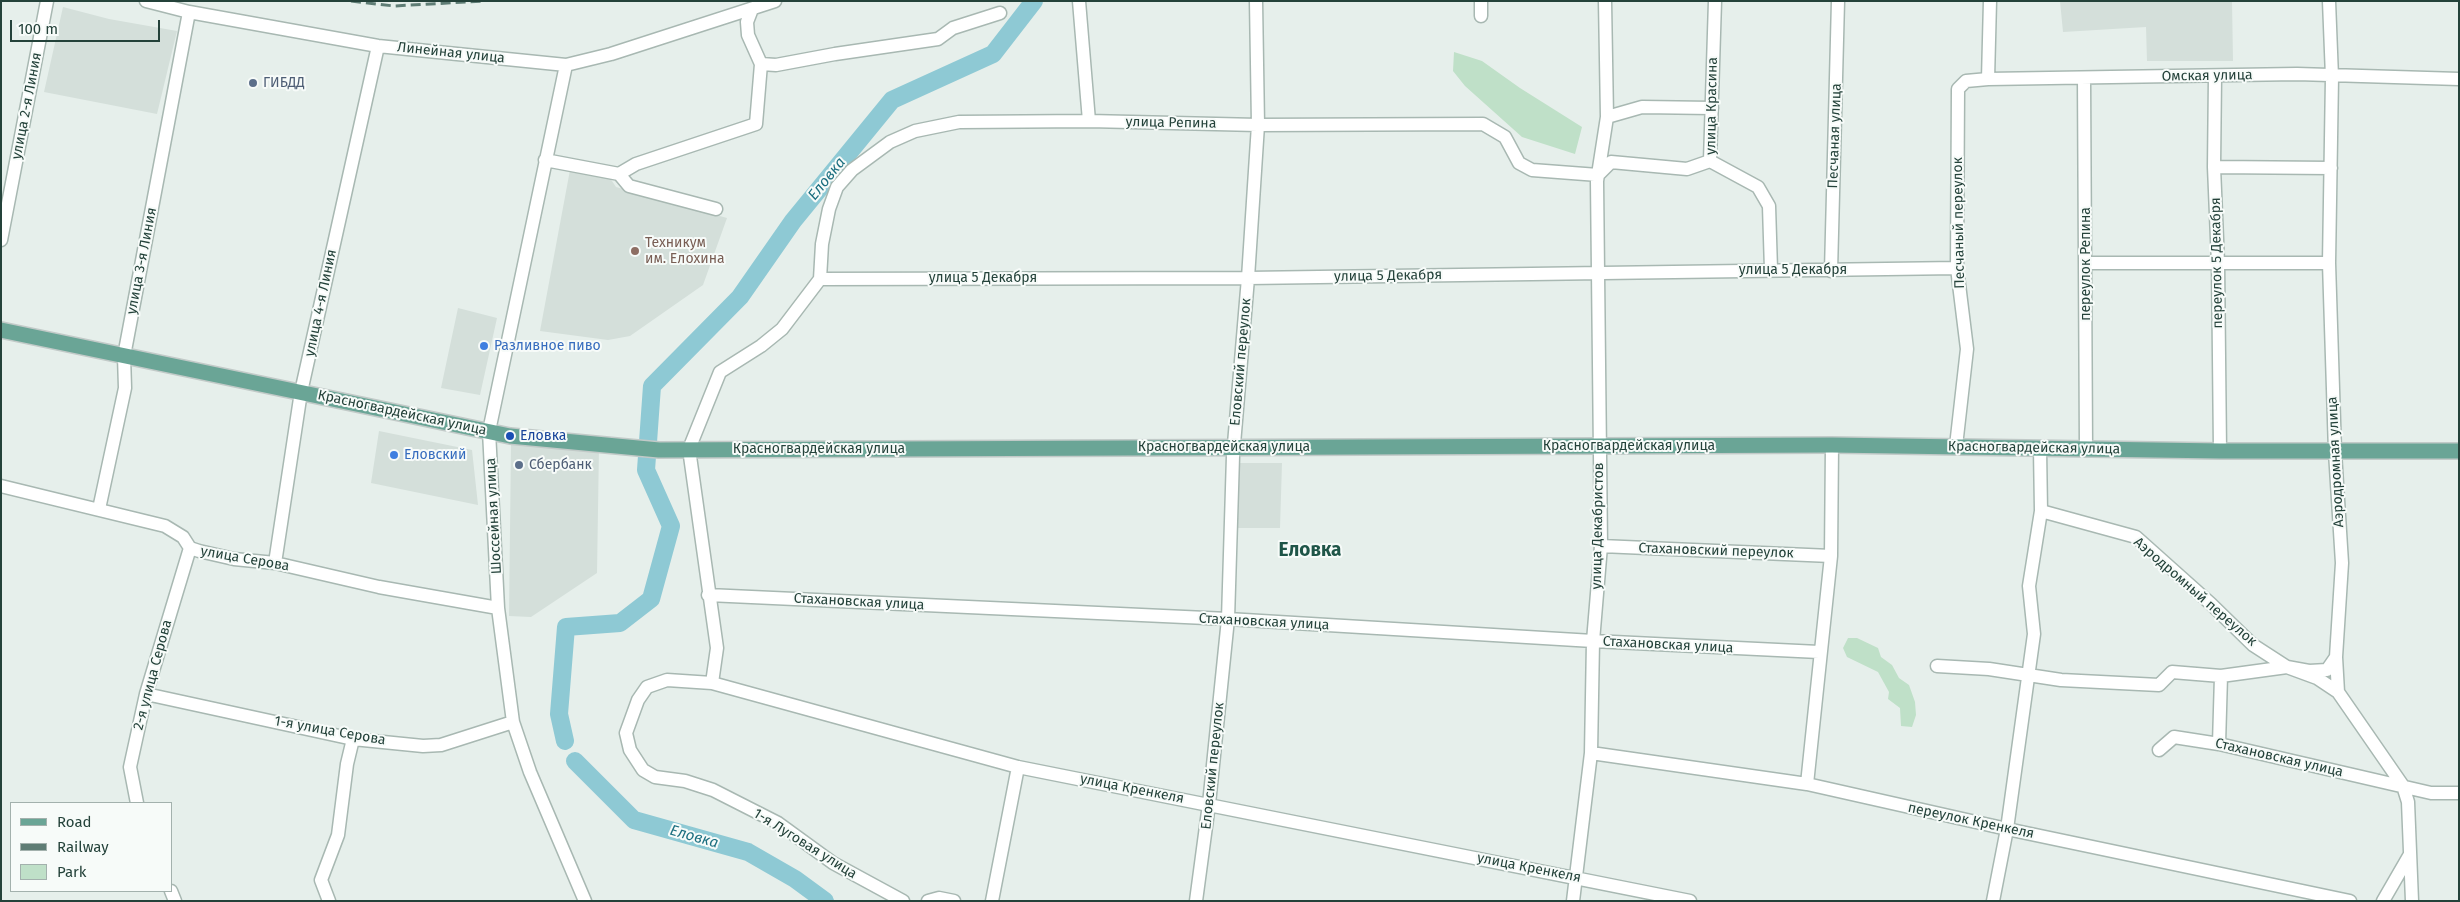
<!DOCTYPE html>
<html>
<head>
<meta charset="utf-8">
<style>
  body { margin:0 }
  #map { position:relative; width:2460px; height:902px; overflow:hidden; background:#e6efeb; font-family:"Fira Sans",sans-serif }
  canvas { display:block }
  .frame { position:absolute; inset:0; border:2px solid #24423a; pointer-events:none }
  .legend { position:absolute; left:10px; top:802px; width:162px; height:90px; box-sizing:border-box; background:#f7fbf9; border:1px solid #a3b1ad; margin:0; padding:6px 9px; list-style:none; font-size:15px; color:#24423a }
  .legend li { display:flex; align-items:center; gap:10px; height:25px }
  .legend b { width:25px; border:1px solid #a3b1ad }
  .scale { position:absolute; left:10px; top:20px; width:150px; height:22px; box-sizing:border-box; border:2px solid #24423a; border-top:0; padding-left:6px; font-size:15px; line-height:18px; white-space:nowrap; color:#24423a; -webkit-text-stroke:4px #f7fbf9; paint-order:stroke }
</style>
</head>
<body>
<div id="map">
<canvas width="2460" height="902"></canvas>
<div class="frame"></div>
<ul class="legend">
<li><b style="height:6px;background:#6aa596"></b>Road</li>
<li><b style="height:6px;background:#5f7d75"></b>Railway</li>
<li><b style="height:14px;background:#bfe0c8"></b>Park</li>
</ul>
<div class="scale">100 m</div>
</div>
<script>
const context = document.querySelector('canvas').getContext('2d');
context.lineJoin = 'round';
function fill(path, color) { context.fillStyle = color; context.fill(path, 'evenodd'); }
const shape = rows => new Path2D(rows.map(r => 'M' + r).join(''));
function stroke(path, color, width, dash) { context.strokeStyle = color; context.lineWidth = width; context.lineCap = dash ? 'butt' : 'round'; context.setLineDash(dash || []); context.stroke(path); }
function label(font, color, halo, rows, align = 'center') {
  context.font = font + ' "Fira Sans",sans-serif'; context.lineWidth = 4; context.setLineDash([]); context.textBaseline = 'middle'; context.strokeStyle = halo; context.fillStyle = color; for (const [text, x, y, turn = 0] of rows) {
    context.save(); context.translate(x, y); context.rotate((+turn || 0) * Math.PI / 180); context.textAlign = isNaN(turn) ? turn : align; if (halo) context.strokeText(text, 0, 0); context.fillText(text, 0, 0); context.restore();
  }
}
fill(shape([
  [2060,1,2232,1,2233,61,2147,61,2146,27,2063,32],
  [63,7,109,19,177,31,157,114,44,92],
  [570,170,608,175,616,187,727,218,703,285,630,336,608,340,540,331],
  [458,308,497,318,480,395,441,388],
  [379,431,472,450,478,505,371,483],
  [511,445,599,447,597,573,531,617,509,616],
  [1239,463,1282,463,1280,528,1238,528]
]), '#d4dfda');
fill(shape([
  [1454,52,1482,61,1520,88,1582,127,1575,154,1522,137,1465,86,1453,71],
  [1848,638,1857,638,1878,648,1881,657,1892,665,1899,678,1909,685,1915,702,1916,715,1912,727,1901,726,1900,708,1888,699,1889,692,1878,672,1847,657,1843,648]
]), '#bfe0c8');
stroke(shape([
  [565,741,559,714,566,627,620,623,651,599,671,526,646,470,652,386,740,297,793,221,892,100,993,54,1034,1],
  [575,761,634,820,748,852,795,879,825,901]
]), '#8ec9d4', 18);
const minor = shape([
  [146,1,189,12,378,46,566,65,611,54,775,1],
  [1079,1,1089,121],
  [1715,1,1710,161,1758,187,1769,206,1771,270],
  [2329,1,2332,77,2329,263,2335,452,2342,563,2336,657,2338,692,2403,786,2408,802,2412,901],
  [1481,16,1481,1],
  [761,64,776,65,835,54,938,39,953,28,1000,13],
  [566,65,489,431,498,608,513,722,530,772,585,901],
  [2215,76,2214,167,2218,263,2220,451],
  [2084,78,2086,450],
  [1988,79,1990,1],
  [1607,117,1642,107,1712,108],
  [545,160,619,174,629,186,716,209],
  [2214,167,2331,168],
  [619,174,636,164,756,124,761,64,748,35,747,22,752,9],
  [1,240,47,1],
  [2086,263,2329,263],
  [1831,271,1838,1],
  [820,279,1248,278,1957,268],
  [820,279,822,244,829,209,837,187,852,170,890,142,915,131,959,122,1089,121,1258,125,1483,124,1505,137,1519,163,1532,170,1598,175,1611,162,1687,169,1710,161],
  [1956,446,1967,349,1957,268,1958,89,1966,81,1988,79,2297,74,2459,79],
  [1,486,165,526,183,537,190,548,199,551,234,559,275,563,379,587,498,608],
  [99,509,125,388,124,356,189,12],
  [2041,511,2136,537,2211,604,2253,645,2287,667,2317,678,2338,692],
  [1601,546,1831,556],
  [275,563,301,392,378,46],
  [708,595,1228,619,1593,641,1819,652],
  [1937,666,1989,669,2061,680,2159,685,2172,672,2221,676,2287,667,2309,671,2327,670,2336,657],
  [712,683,717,648,689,449,720,372,761,346,782,329,820,279],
  [146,694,353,739,423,746,441,745,513,722],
  [2219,744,2221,676],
  [2159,750,2174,737,2219,744,2431,793,2459,793],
  [1591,753,1807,784,2007,829,2350,901],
  [1807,784,1831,556,1832,445],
  [137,803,130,767,146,694,190,548],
  [171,891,175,901],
  [329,901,321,880,338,835,347,764,353,739],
  [903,901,833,863,778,823,713,790,685,781,655,777,643,770,630,750,626,733,638,700,647,687,667,680,712,683,1018,767,1690,901],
  [928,901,939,898,954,901],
  [992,901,1018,767],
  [1196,901,1209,804,1228,619,1233,456,1248,278,1258,125,1256,1],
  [1573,901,1591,753,1593,641,1601,546,1597,181,1607,117,1605,1],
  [1993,901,2007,829,2034,634,2029,586,2041,511,2040,449],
  [2383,901,2409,856]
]);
const major = shape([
  [1,330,510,436,659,450,1832,445,2220,451,2459,451]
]);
stroke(minor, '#a8b8b2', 15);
stroke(major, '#c2cac8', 18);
stroke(minor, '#fff', 12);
stroke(major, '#6aa596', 15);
stroke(shape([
  [351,1,394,6,483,1]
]), '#5f7d75', 3, [10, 5]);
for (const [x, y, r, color] of [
  [253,83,5,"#5c6f8a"],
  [635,251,5,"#8d6e63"],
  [484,346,5,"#3f7fe0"],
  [510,436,5,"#1a4fb4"],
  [394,455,5,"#3f7fe0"],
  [519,465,5,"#5c6f8a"]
]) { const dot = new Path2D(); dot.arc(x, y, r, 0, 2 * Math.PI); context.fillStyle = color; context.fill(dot); stroke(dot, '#f7fbf9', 2); }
label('14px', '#24423a', '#f7fbf9', [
  ["Линейная улица",451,53,6],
  ["Омская улица",2207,76,-1],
  ["улица 2-я Линия",27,106,-79],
  ["улица Красина",1712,106,-89],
  ["улица Репина",1171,123,1],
  ["Песчаная улица",1835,136,-88],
  ["Песчаный переулок",1959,223,-91],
  ["улица 3-я Линия",142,261,-79],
  ["переулок 5 Декабря",2217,263,-91],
  ["переулок Репина",2086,264,-90],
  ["улица 5 Декабря",1793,270],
  ["улица 5 Декабря",1388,276,-1],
  ["улица 5 Декабря",983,278],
  ["улица 4-я Линия",321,303,-78],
  ["Еловский переулок",1241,362,-85],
  ["Красногвардейская улица",402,413,12],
  ["Красногвардейская улица",1629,446],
  ["Красногвардейская улица",1224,447],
  ["Красногвардейская улица",2034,448,1],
  ["Красногвардейская улица",819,449],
  ["Аэродромная улица",2336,462,-93],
  ["Шоссейная улица",494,516,-93],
  ["улица Декабристов",1598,526,-89],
  ["Стахановский переулок",1716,551,2],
  ["улица Серова",245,559,10],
  ["Аэродромный переулок",2195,592,41],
  ["Стахановская улица",859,602,3],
  ["Стахановская улица",1264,622,3],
  ["Стахановская улица",1668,645,3],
  ["2-я улица Серова",153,675,-75],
  ["1-я улица Серова",330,731,10],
  ["Стахановская улица",2279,758,13],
  ["Еловский переулок",1213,766,-84],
  ["улица Кренкеля",1132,789,11],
  ["переулок Кренкеля",1971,821,12],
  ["1-я Луговая улица",805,844,32],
  ["улица Кренкеля",1529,868,11]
]);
label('14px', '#4e5e75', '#f7fbf9', [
  ["ГИБДД",263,83],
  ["Сбербанк",529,465]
], 'left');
label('14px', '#785e54', '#f7fbf9', [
  ["Техникум",645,243],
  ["им. Елохина",645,259]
], 'left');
label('14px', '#366cbe', '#f7fbf9', [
  ["Разливное пиво",494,346],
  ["Еловский",404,455]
], 'left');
label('14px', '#164399', '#f7fbf9', [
  ["Еловка",520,436]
], 'left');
label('italic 15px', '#1c6f80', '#f7fbf9', [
  ["Еловка",827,179,-51],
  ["Еловка",694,837,16]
]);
label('bold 19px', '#1f5548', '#f7fbf9', [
  ["Еловка",1310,551]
]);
</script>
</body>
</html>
